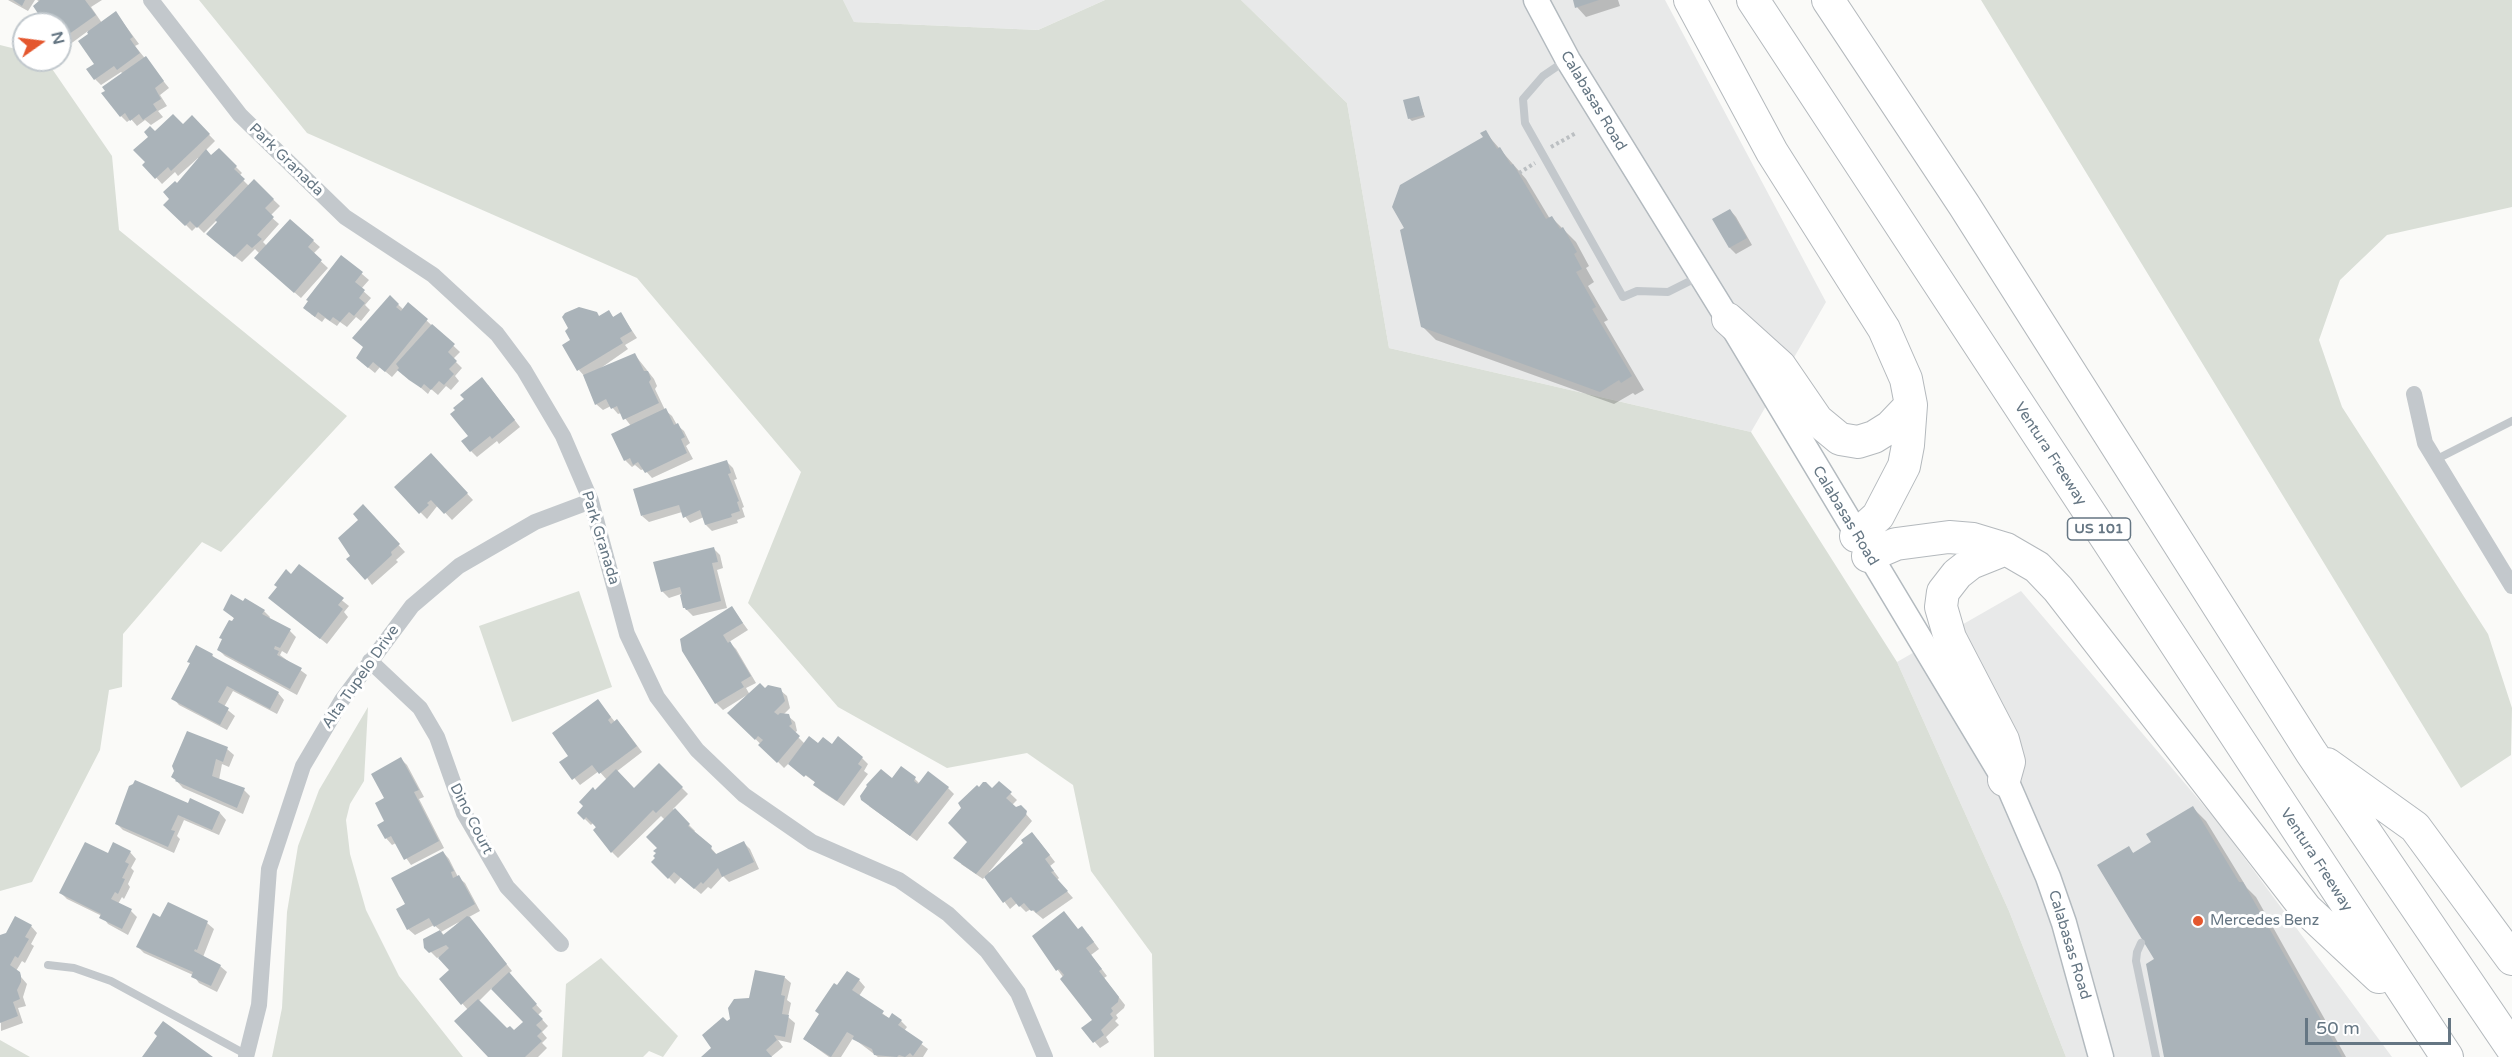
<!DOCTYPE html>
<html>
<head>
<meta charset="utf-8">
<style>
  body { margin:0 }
  #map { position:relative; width:2512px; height:1057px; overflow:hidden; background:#fafaf8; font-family:"Varela Round",sans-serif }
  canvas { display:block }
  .north { position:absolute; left:12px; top:12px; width:60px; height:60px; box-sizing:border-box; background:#fff; border:2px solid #c1c8cd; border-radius:50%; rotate:76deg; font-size:16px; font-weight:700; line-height:24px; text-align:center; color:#657683 }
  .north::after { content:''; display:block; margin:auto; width:21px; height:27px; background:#e4572e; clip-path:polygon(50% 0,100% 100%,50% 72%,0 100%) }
  .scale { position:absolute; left:2305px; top:1018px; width:146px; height:27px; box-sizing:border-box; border:3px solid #657683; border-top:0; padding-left:8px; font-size:18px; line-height:21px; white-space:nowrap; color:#657683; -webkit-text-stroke:4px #fff; paint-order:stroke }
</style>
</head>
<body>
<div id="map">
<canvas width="2512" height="1057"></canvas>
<div class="north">N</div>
<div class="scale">50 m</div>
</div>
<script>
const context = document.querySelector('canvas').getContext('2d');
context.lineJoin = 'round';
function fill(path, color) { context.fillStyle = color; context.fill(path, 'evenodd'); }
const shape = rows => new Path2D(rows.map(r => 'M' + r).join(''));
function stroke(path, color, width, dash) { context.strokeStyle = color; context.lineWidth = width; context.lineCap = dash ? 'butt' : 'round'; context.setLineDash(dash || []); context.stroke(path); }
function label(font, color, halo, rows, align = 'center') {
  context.font = font + ' "Varela Round",sans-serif'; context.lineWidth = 6; context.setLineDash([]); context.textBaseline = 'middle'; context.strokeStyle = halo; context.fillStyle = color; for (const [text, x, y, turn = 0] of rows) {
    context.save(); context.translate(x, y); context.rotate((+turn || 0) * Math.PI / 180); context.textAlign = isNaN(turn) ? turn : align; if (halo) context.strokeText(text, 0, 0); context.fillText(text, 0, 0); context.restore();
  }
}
fill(shape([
  [843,0,1105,0,1038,30,854,22],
  [1241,0,1665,0,1826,302,1751,432,1389,348,1347,103],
  [2021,591,2217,821,2392,1057,2066,1057,2009,911,1897,662]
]), '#e8e9e9');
fill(shape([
  [199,0,843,0,854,22,1038,30,1105,0,1241,0,1347,103,1389,348,1751,432,1897,662,2009,911,2066,1057,1154,1057,1152,954,1091,871,1073,785,1027,753,947,768,838,707,748,603,801,472,637,278,307,133],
  [1981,0,2512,0,2512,207,2387,235,2340,280,2319,340,2342,407,2488,634,2512,708,2511,755,2461,788],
  [0,45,24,51,24,60,46,60,112,156,119,230,347,416,221,552,202,542,123,634,122,687,109,690,100,750,32,882,0,891],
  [579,591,612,687,512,722,479,626],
  [368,707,364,781,350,804,346,820,350,854,366,910,399,976,463,1057,272,1057,282,1008,287,912,298,846,319,790],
  [601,958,678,1036,663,1057,649,1051,643,1057,562,1057,566,984],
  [0,1040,30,1057,0,1057]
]), '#dadfd7');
fill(shape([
  [8,0,35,0,28,11],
  [37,0,102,0,91,7,102,23,116,13,139,44,135,46,169,88,160,95,167,106,158,111,163,117,151,125,145,120,137,126,131,119,127,122,121,116,123,74,121,72,101,85,95,79,96,64,88,31,69,45,60,37,60,24,49,23,42,17,41,3],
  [1574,0,1618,0,1620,6,1586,17,1577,7],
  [1418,97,1425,117,1412,121,1409,118],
  [192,117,215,141,205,151,211,157,219,150,242,173,239,176,249,186,254,181,280,206,270,216,279,224,263,242,267,246,291,221,320,247,313,254,328,268,301,298,263,265,260,254,255,249,242,262,214,240,219,222,217,220,204,233,197,226,192,231,166,205,177,185,200,159,198,158,178,176,175,172,162,184,145,165,155,133,183,126],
  [1485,132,1526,179,1550,219,1552,218,1576,242,1589,266,1586,268,1594,282,1588,286,1608,320,1604,322,1644,390,1635,395,1633,393,1614,404,1436,340,1422,326,1406,228,1485,137],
  [1730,210,1736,217,1752,245,1736,254,1730,248,1714,220],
  [342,257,369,280,361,289,371,298,365,305,370,310,361,321,356,317,347,327,340,322,337,326,325,318,322,322,311,314],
  [390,297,404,310,409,304,460,352,453,359,462,368,455,376,459,381,451,390,446,386,438,395,431,389,428,394,399,369,392,377,380,367,375,373,364,364],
  [609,312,614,318,621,314,637,338,625,345,628,349,598,370,635,355,654,379,657,386,655,389,665,410,672,416,677,425,684,431,690,443,686,446,693,459,652,478,644,469,641,470,635,465,632,467,625,460,613,435,631,426,621,413,618,414,611,406,603,410,596,404,585,377,579,370,599,317],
  [488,385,520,427,499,444,497,441,477,457,471,451,470,436,457,411],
  [431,455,473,500,452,520,438,505,427,519,396,487],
  [727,462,733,468,737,479,734,480,744,507,742,508,745,517,737,520,738,523,712,531,706,525,704,517,690,523,682,512,649,522,642,516],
  [369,513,405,552,396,560,398,562,372,585,352,556],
  [714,549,720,555,723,568,717,570,727,608,693,616,684,607,681,594,669,598,662,591],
  [299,566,349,606,344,612,348,617,327,644,270,598],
  [732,608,748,630,729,642,736,649,756,683,746,688,750,695,765,690,780,690,787,696,790,708,783,715,788,716,795,722,797,731,794,733,805,744,832,746,862,758,868,764,864,771,868,774,844,806,821,791,815,785,816,783,789,763,784,768,730,713,747,695,723,710,716,703,681,643],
  [225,610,264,611,270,617,269,619,290,631,296,637,287,654,282,651,280,655,307,675,297,695,225,656,219,650,235,619],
  [212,655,217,661,278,693,284,700,277,714,233,691,224,707,235,716,227,730,179,705,173,698,191,664],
  [598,701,615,722,617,721,623,727,642,752,616,772,634,790,659,765,688,794,673,809,695,831,693,833,706,842,717,855,744,843,750,849,759,869,729,882,723,876,711,889,708,887,701,894,681,877,675,884,653,862,657,858,665,820,661,816,618,858,612,852,593,823,591,825,579,813,607,780,599,771,580,785,562,763,570,756],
  [227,749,234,755,229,767,222,764,219,780,244,790,250,796,243,814,183,788,173,777],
  [401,759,407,765,424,797,419,799,444,848,411,865,396,843,392,845,386,838,386,798],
  [915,779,920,784,948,788,954,794,917,841,869,806],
  [999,783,1017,800,1012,805,1015,809,1020,807,1032,821,989,872,990,873,1038,840,1055,862,1050,866,1059,878,1057,880,1073,898,1043,919,1031,909,1026,912,1017,903,1010,909,985,876,983,879,961,864,969,842,993,790],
  [191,800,220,813,226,820,219,835,184,820,177,836,180,839,174,853,123,830,117,824,189,805],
  [2193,808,2206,821,2247,888,2256,897,2346,1057,2166,1057,2156,959,2128,848,2134,854,2153,843],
  [130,852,136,859,131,868,134,871,128,884,130,887,124,899,122,897,118,904,131,911,137,917,128,935,108,924,102,916,67,899,61,893,109,855],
  [443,852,449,859,458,877,465,883,480,911,469,917,512,971,508,974,542,1011,538,1015,548,1026,542,1032,547,1038,542,1043,547,1048,538,1057,490,1057,468,1010,441,979,451,971,439,957,437,958,426,947,425,940,441,931,434,925,415,935,408,929,407,905],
  [459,922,445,936,441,932],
  [492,988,525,1022,514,1032,507,1030,479,1001],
  [161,919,207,923,214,929,203,957,220,966,227,972,217,992,199,983,193,975,144,953,138,947],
  [31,926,37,933,31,944,34,946,25,963,22,961,16,971,27,984,23,997,26,1006,18,1008,23,1023,1,1031,0,936],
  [1078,931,1088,934,1099,949,1091,955,1107,976,1104,978,1125,1005,1124,1008,1116,1015,1118,1018,1115,1021,1119,1025,1106,1037,1109,1042,1100,1048,1083,1028,1094,1020,1034,937],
  [784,977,791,983,787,1000,791,1003,788,1017,795,1023,791,1043,778,1040,783,1047,771,1057,705,1057,713,1049,727,1023,751,999],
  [859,980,865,987,859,996,890,1019,901,1021,907,1027,904,1031,928,1049,923,1057,878,1057,853,1038,841,1057,829,1057,804,1039,838,987]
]), '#0003');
fill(shape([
  [13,0,25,0,22,6],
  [40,0,85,0,96,15,62,39,60,24,50,24,45,16,41,18,33,6],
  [1573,0,1599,0,1575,8],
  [116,11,133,37,130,39,140,53,117,70,114,66,94,80,86,69,94,64,78,41,88,34,87,32],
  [146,56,164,81,155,88,161,99,153,104,157,110,143,120,139,114,130,121,125,113,120,117,101,93,105,91,102,87],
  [1419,96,1424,115,1408,119,1403,100],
  [173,114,183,124,192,115,210,134,171,171,168,167,155,179,142,165,145,162,133,150,148,137,144,132,150,126,155,131],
  [1486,130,1497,149,1500,147,1511,165,1513,164,1546,219,1552,216,1560,229,1563,227,1577,252,1574,254,1582,269,1576,272,1596,307,1592,309,1632,376,1621,383,1619,380,1600,392,1421,327,1400,230,1404,228,1392,207,1400,185,1483,137,1480,133],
  [219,148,237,166,234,169,245,179,197,228,190,221,185,226,163,205,169,199,163,192,175,181,177,183,206,149,211,155],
  [254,179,274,199,265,208,274,217,257,235,262,239,252,248,247,244,234,257,206,234,217,222,215,220],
  [1730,209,1747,238,1729,248,1712,219],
  [290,219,314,240,308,247,322,260,294,293,254,258],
  [341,255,363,272,355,282,365,290,359,298,365,303,354,316,349,312,340,322,333,317,330,321,318,312,315,317,303,308,308,301,306,300],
  [390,295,399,304,396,307,401,311,408,302,428,319,385,372,373,362,368,368,356,358,363,347,352,338],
  [579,307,597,312,599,316,609,310,613,317,621,312,632,331,620,338,623,343,577,371,562,345,570,340,565,331,568,328,562,317,565,313],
  [432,324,455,344,448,352,457,361,449,369,454,374,444,385,439,381,431,390,424,384,421,388,409,380,397,370,399,368,396,364],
  [635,353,644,371,648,371,651,379,649,382,659,403,623,420,617,406,611,409,606,399,595,405,583,375],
  [482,377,515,420,492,439,490,436,470,452,461,441,468,436,450,414,455,410,453,408,464,399,460,395],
  [666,408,674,425,678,423,685,437,681,439,687,453,645,473,638,462,633,465,630,458,624,461,611,434],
  [431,453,468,493,444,514,431,500,427,503,429,505,419,514,394,487],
  [727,460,731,473,728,474,739,501,737,502,740,511,731,514,732,517,705,525,700,510,683,518,679,505,641,516,633,489],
  [363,504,400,544,391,552,392,555,365,580,346,559,350,556,338,538,358,520,353,514],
  [714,547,718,562,712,563,721,601,686,610,685,608,683,608,680,595,682,594,680,587,661,592,653,562],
  [299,564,344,598,338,605,343,609,320,639,268,598,277,587,274,585,286,569,291,574],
  [231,594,243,601,245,598,265,610,262,614,291,629,280,648,275,646,274,649,279,651,277,655,302,668,290,689,217,650,222,639,219,638,229,620,232,621,234,618,223,610],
  [732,606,743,623,723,635,728,643,730,641,751,676,741,682,744,687,715,704,682,651,680,639],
  [196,645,213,654,212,656,279,692,270,709,227,686,218,702,229,708,220,725,171,699,190,663,187,662],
  [760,683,765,688,768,685,781,688,785,701,774,712,778,715,780,713,789,714,792,724,789,726,800,736,777,763,758,745,763,740,758,736,755,740,727,713],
  [598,699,611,717,608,720,611,724,617,719,637,746,599,774,592,765,572,780,559,762,568,756,552,733],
  [187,731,228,747,223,762,216,759,212,776,245,788,237,808,175,781,176,780,171,777,174,771,172,766],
  [809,736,818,743,823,737,832,744,838,736,863,757,858,764,862,767,837,801,813,785,815,782,806,775,804,777,788,764],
  [401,757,419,790,414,792,439,841,404,860,391,836,385,839,377,825,384,821,375,803,384,798,371,774],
  [659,763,683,787,656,813,653,810,611,853,593,830,596,827,586,817,584,820,577,813,583,806,579,802,593,787,595,790,616,769,634,788],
  [901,766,916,777,914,781,918,784,928,771,949,787,910,836,861,800,860,796,867,786,866,785,881,769,892,778],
  [135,780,188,803,190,798,220,812,212,830,178,815,171,830,175,831,168,847,115,824,129,786,133,784],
  [999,781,1012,792,1006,798,1016,807,1021,805,1027,811,1026,815,976,874,953,858,967,842,948,823,961,808,958,803,977,785,979,787,983,782,986,782,992,788],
  [2193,806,2239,882,2243,882,2342,1057,2164,1057,2146,964,2154,959,2097,865,2129,846,2133,853,2151,842,2146,834],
  [675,808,690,824,688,826,712,846,711,849,716,854,744,841,754,862,722,877,718,868,703,884,701,882,694,889,674,872,668,879,651,862,655,858,653,856,656,853,653,851,657,848,646,837],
  [1032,832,1050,855,1045,859,1054,871,1051,872,1068,891,1036,913,1034,910,1031,911,1024,903,1019,907,1011,897,1003,903,984,877,1023,843,1021,840],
  [85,842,108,853,113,842,131,851,125,862,129,864,122,878,125,879,118,894,115,892,111,899,132,909,122,929,99,918,101,914,59,893],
  [443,851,454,871,451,872,453,878,459,875,475,904,434,927,429,918,407,930,396,909,405,904,391,878],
  [168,902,208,921,197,950,195,949,194,951,221,965,211,986,191,977,193,972,136,947,153,913,160,917],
  [1064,911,1078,929,1082,926,1094,942,1086,948,1102,969,1099,971,1119,997,1118,1002,1111,1008,1113,1011,1110,1014,1113,1018,1101,1030,1104,1035,1093,1043,1081,1028,1092,1020,1060,979,1064,975,1059,969,1056,971,1032,936],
  [15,916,32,925,25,937,29,939,18,958,15,956,10,965,20,972,21,976,21,982,17,990,20,999,13,1002,18,1016,0,1023,0,935,6,933],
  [467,916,470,917,507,964,461,1005,439,979,449,970,438,958,449,948,446,945,429,953,424,948,423,939,440,930,443,935],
  [755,970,785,976,781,995,785,996,782,1014,789,1015,785,1037,774,1035,777,1040,766,1050,772,1057,701,1057,711,1048,702,1035,723,1017,727,1021,730,1019,728,1008,734,999,749,998],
  [847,971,860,979,852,990,884,1011,882,1014,889,1018,892,1013,902,1020,898,1025,923,1042,913,1056,910,1053,905,1057,899,1055,897,1057,874,1055,872,1049,852,1039,854,1036,847,1032,831,1057,803,1039,819,1014,815,1011,834,983,837,985],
  [509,972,537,1004,532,1008,543,1019,536,1025,542,1031,537,1036,542,1041,525,1057,488,1057,454,1021,478,999,507,1028,510,1026,514,1030,523,1022,491,989],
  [163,1021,213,1057,142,1057,157,1036,154,1033]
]), '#aab3b9');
const secondary = shape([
  [1536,0,1568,60,1728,319,2009,787,2048,877,2064,923,2101,1057]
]);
const highway = shape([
  [1690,0,1772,152,1884,329,1906,379,1911,405,1908,445,1904,466,1878,516,1856,536],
  [1753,0,2447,1057],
  [1828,0,1964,205,2311,752,2512,1048],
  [1728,319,1780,366,1817,420,1840,439,1858,442,1874,437,1890,427,1911,405],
  [1868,556,1896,544,1949,537,1973,539,2006,549,2037,567,2058,589,2306,909,2379,977],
  [2327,764,2415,827,2512,959],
  [2004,780,2009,762,2003,740,1950,638,1941,607,1943,592,1957,574,1971,563,2006,549]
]);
stroke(secondary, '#b3babf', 27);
stroke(highway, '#b4b9bd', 34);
stroke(shape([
  [1551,147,1576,133],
  [1519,173,1535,163]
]), '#bbbfc2', 4, [3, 3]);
stroke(shape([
  [1565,61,1543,76,1523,99,1525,123,1623,297,1637,291,1668,292,1700,276],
  [2435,460,2512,421],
  [2141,943,2137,952,2136,961,2156,1057],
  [48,965,74,968,111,981,247,1055]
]), '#c3c8cc', 8);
stroke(shape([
  [151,0,240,115,345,217,433,275,497,334,524,370,563,436,591,501,627,634,657,697,697,750,744,795,812,842,899,880,948,914,987,951,1018,993,1045,1057],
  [2414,394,2425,443,2512,586],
  [370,661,420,708,437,737,464,813,507,887,561,944],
  [246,1057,259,1005,269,869,303,766,342,700,412,606,459,566,535,522,591,501]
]), '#c3c8cc', 16);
stroke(secondary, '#fff', 24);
stroke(highway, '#fff', 32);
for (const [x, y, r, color] of [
  [2198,921,6,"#e4572e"]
]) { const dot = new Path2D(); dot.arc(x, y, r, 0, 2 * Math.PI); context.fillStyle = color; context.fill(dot); stroke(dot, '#fff', 2); }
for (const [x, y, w] of [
  [2099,529,63]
]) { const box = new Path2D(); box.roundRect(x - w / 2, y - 11, w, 22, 4.5); context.fillStyle = '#fff'; context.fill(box); stroke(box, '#657683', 1.5); }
label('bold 14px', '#657683', null, [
  ["US 101",2099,529]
]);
label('15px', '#657683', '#fff', [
  ["Calabasas Road",1593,101,59],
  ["Park Granada",286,160,44],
  ["Ventura Freeway",2050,454,57],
  ["Calabasas Road",1845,516,59],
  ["Park Granada",600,538,73],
  ["Alta Tupelo Drive",361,677,-55],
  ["Dino Court",471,819,63],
  ["Ventura Freeway",2316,860,57],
  ["Calabasas Road",2069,945,73]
]);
label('15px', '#657683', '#fff', [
  ["Mercedes Benz",2210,921]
], 'left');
</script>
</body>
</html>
